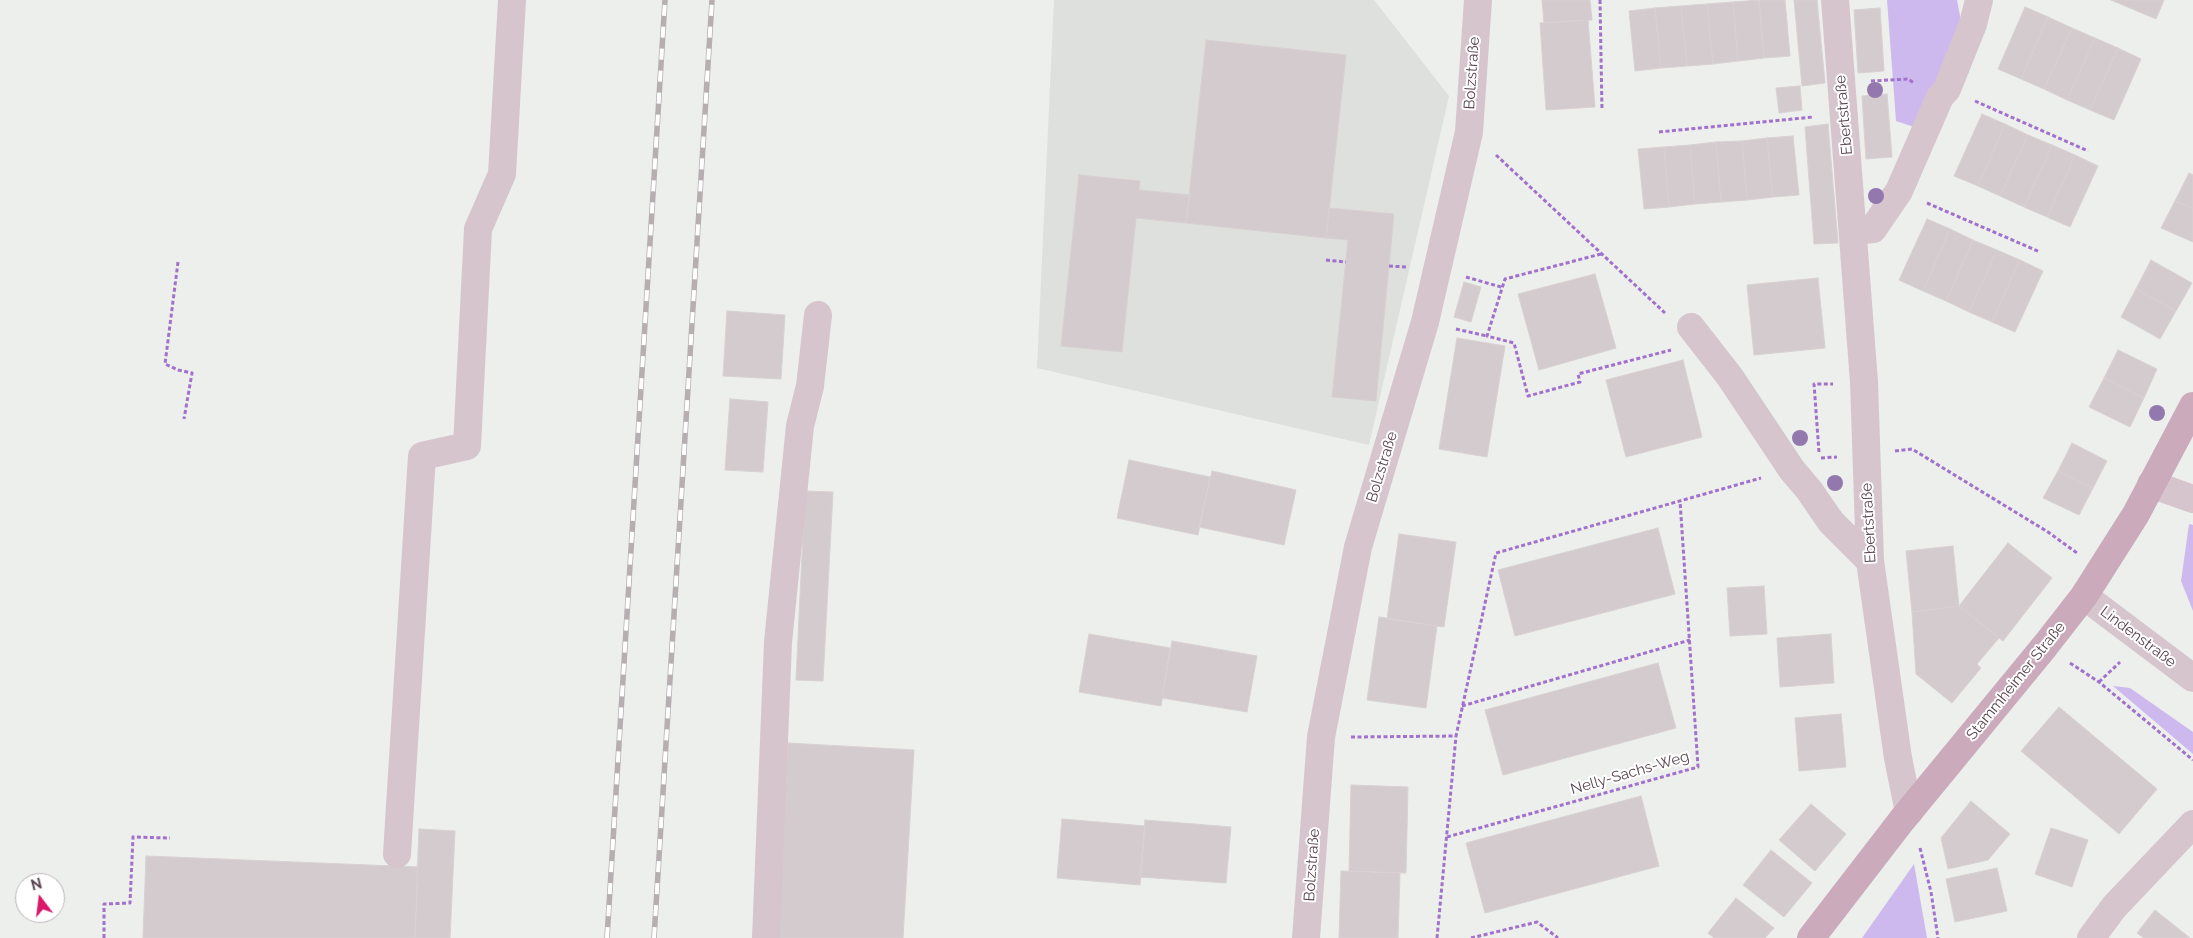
<!DOCTYPE html>
<html>
<head>
<meta charset="utf-8">
<style>
  body { margin:0 }
  #map { position:relative; width:2193px; height:938px; overflow:hidden; background:#ecefec; font-family:Raleway,sans-serif }
  canvas { display:block }
  .north { position:absolute; left:15px; top:873px; width:50px; height:50px; box-sizing:border-box; background:#fff; border:1px solid #bdb4b9; border-radius:50%; rotate:345deg; font-size:14px; font-weight:700; line-height:20px; text-align:center; color:#59444f }
  .north::after { content:''; display:block; margin:auto; width:18px; height:22px; background:#db196a; clip-path:polygon(50% 0,100% 100%,50% 72%,0 100%) }
</style>
</head>
<body>
<div id="map">
<canvas width="2193" height="938"></canvas>
<div class="north">N</div>
</div>
<script>
const context = document.querySelector('canvas').getContext('2d');
context.lineJoin = 'round';
function fill(path, color) { context.fillStyle = color; context.fill(path, 'evenodd'); }
const shape = rows => new Path2D(rows.map(r => 'M' + r).join(''));
function stroke(path, color, width, dash) { context.strokeStyle = color; context.lineWidth = width; context.lineCap = dash ? 'butt' : 'round'; context.setLineDash(dash || []); context.stroke(path); }
function label(font, color, halo, rows, align = 'center') {
  context.font = font + ' Raleway,sans-serif'; context.lineWidth = 4; context.setLineDash([]); context.textBaseline = 'middle'; context.strokeStyle = halo; context.fillStyle = color; for (const [text, x, y, turn = 0] of rows) {
    context.save(); context.translate(x, y); context.rotate((+turn || 0) * Math.PI / 180); context.textAlign = isNaN(turn) ? turn : align; if (halo) context.strokeText(text, 0, 0); context.fillText(text, 0, 0); context.restore();
  }
}
fill(shape([
  [1054,0,1374,0,1449,96,1369,445,1037,368]
]), '#dee0dd');
fill(shape([
  [1887,0,1957,0,1962,26,1917,128,1896,121],
  [2189,524,2193,525,2193,611,2181,581],
  [2113,686,2130,688,2193,732,2193,754],
  [1914,864,1927,938,1862,938]
]), '#ceb9ee');
const building = shape([
  [1542,0,1590,0,1592,20,1544,23,1542,0],
  [1759,0,1785,0,1790,56,1764,58,1759,0],
  [1759,0,1764,58,1738,61,1733,2,1759,0],
  [1794,0,1817,0,1825,83,1802,86,1794,0],
  [2111,0,2164,0,2156,19,2111,0],
  [1733,2,1738,61,1713,64,1707,4,1733,2],
  [1707,4,1713,64,1687,66,1681,6,1707,4],
  [1681,6,1687,66,1661,68,1655,8,1681,6],
  [2025,7,2048,17,2021,79,1998,69,2025,7],
  [1655,8,1661,68,1635,71,1629,11,1655,8],
  [1880,8,1884,71,1858,73,1854,10,1880,8],
  [2048,17,2072,28,2044,89,2021,79,2048,17],
  [1588,20,1595,107,1546,110,1540,23,1588,20],
  [2072,28,2095,38,2067,100,2044,89,2072,28],
  [2095,38,2118,48,2090,110,2067,100,2095,38],
  [1206,40,1346,55,1326,238,1186,223,1206,40],
  [2118,48,2141,59,2114,120,2090,110,2118,48],
  [1800,86,1802,110,1779,113,1776,88,1800,86],
  [1887,94,1892,157,1866,159,1862,96,1887,94],
  [1982,114,2005,124,1978,186,1954,176,1982,114],
  [1828,124,1838,243,1814,244,1805,127,1828,124],
  [2005,124,2028,135,2000,196,1978,186,2005,124],
  [2028,135,2052,145,2024,207,2000,196,2028,135],
  [1793,136,1799,195,1773,197,1767,138,1793,136],
  [1767,138,1773,197,1747,200,1742,141,1767,138],
  [1742,141,1747,200,1721,202,1716,142,1742,141],
  [1716,142,1721,202,1695,204,1690,145,1716,142],
  [1690,145,1695,204,1669,207,1664,147,1690,145],
  [2052,145,2075,155,2047,217,2024,207,2052,145],
  [1664,147,1669,207,1644,209,1638,149,1664,147],
  [2075,155,2098,166,2070,227,2047,217,2075,155],
  [2189,173,2193,175,2193,209,2175,201,2189,173],
  [1079,175,1140,181,1139,190,1190,195,1186,223,1136,218,1122,352,1061,346,1079,175],
  [2175,201,2193,209,2193,242,2161,228,2175,201],
  [1329,208,1394,214,1376,401,1332,397,1348,240,1326,238,1329,208],
  [1927,219,1950,229,1923,291,1899,280,1927,219],
  [1950,229,1973,240,1946,301,1923,291,1950,229],
  [1973,240,1997,250,1969,312,1946,301,1973,240],
  [1997,250,2020,260,1992,322,1969,312,1997,250],
  [2020,260,2043,271,2015,332,1992,322,2020,260],
  [2151,260,2192,283,2176,311,2136,289,2151,260],
  [1595,274,1616,348,1539,370,1518,294,1595,274],
  [1818,278,1825,348,1754,355,1747,285,1818,278],
  [1464,282,1481,287,1471,322,1454,317,1464,282],
  [2136,289,2176,311,2160,339,2121,317,2136,289],
  [727,311,785,315,781,379,723,376,727,311],
  [1457,338,1505,346,1487,457,1439,449,1457,338],
  [2118,350,2157,369,2144,398,2104,378,2118,350],
  [1683,360,1702,437,1626,457,1606,380,1683,360],
  [2104,378,2144,398,2130,427,2089,407,2104,378],
  [730,399,768,402,763,472,725,470,730,399],
  [2072,443,2107,461,2093,488,2058,471,2072,443],
  [1129,460,1210,477,1198,535,1117,518,1129,460],
  [1212,471,1296,490,1284,545,1199,527,1212,471],
  [2058,471,2093,488,2079,515,2043,498,2058,471],
  [805,491,833,492,823,681,796,680,805,491],
  [1658,528,1675,594,1515,636,1498,570,1658,528],
  [1399,534,1456,542,1444,627,1387,619,1399,534],
  [2008,543,2052,578,2003,641,1959,606,2008,543],
  [1953,546,1959,606,1912,612,1906,551,1953,546],
  [1764,586,1767,634,1730,636,1727,588,1764,586],
  [1959,606,1999,638,1977,664,1981,668,1952,703,1916,674,1912,612,1959,606],
  [1379,617,1437,626,1426,708,1367,700,1379,617],
  [1089,634,1170,648,1161,706,1079,692,1089,634],
  [1831,634,1834,683,1780,687,1777,638,1831,634],
  [1172,641,1257,656,1247,712,1162,698,1172,641],
  [1658,663,1676,728,1503,775,1485,710,1658,663],
  [2059,707,2157,789,2119,834,2021,751,2059,707],
  [1841,714,1846,767,1799,771,1795,718,1841,714],
  [788,743,914,750,903,938,777,938,788,743],
  [1351,785,1408,787,1406,873,1349,871,1351,785],
  [1641,796,1659,866,1485,913,1466,843,1641,796],
  [1971,801,2010,834,1988,860,1948,869,1941,838,1971,801],
  [1811,804,1846,834,1815,871,1779,840,1811,804],
  [1062,819,1145,826,1140,885,1057,878,1062,819],
  [1145,820,1231,827,1226,883,1140,877,1145,820],
  [2051,828,2088,840,2072,887,2035,874,2051,828],
  [419,829,455,831,450,938,415,938,419,829],
  [1771,850,1812,883,1784,917,1743,885,1771,850],
  [146,856,418,867,415,938,143,938,146,856],
  [1997,868,2007,911,1955,922,1946,879,1997,868],
  [1341,871,1400,873,1398,938,1339,938,1341,871],
  [1736,898,1774,928,1765,938,1714,938,1708,933,1736,898],
  [2155,910,2190,938,2144,938,2137,933,2155,910]
]);
fill(building, '#d4cbce');
stroke(building, '#d8d0d2', 1);
stroke(shape([
  [1600,0,1602,110],
  [1871,81,1908,79,1914,83],
  [1975,101,2088,151],
  [1659,132,1813,117],
  [1496,155,1665,313],
  [1927,203,2040,252],
  [1601,254,1505,279,1487,336,1514,343,1528,396,1580,382,1578,374,1671,350],
  [1326,260,1346,262],
  [178,262,165,364,178,370,192,373,184,419],
  [1389,266,1406,267],
  [1466,277,1501,287],
  [1456,329,1487,336],
  [1895,451,1912,449,2048,532,2077,553],
  [1819,452,1814,384,1833,384],
  [1821,458,1837,457],
  [2070,663,2099,682,2193,760],
  [2099,682,2120,662],
  [1462,706,1690,640],
  [1351,737,1456,736,1496,553,1761,478],
  [1447,837,1698,767,1680,501],
  [1920,848,1931,892,1938,938],
  [104,938,104,904,130,903,133,837,170,838],
  [1437,938,1456,736],
  [1471,938,1537,922,1558,938]
]), '#a171cb', 3, [4, 2.5]);
stroke(shape([
  [1835,0,1864,382,1870,561,1898,758,1909,812],
  [1853,231,1873,229,1899,191,1940,97,1947,89,1973,24,1979,0],
  [1691,327,1730,377,1792,470,1809,490,1831,522,1870,561],
  [2151,484,2193,499],
  [2084,596,2193,678],
  [397,854,422,456,467,446,478,229,502,174,512,0],
  [766,938,778,642,800,426,810,386,818,315],
  [1306,938,1321,737,1358,547,1425,322,1469,132,1478,0],
  [2091,938,2114,907,2193,824]
]), '#d7c5ce', 28);
stroke(shape([
  [1811,938,1902,820,2045,646,2084,596,2136,514,2193,406]
]), '#cbabbb', 28);
const rail = shape([
  [607,938,665,0],
  [654,938,712,0]
]);
stroke(rail, '#b6aeb1', 5.5);
stroke(rail, '#fff', 4, [11]);
context.fillStyle = '#9378ad';
for (const [x, y] of [
  [1875,90],
  [1876,196],
  [2157,413],
  [1800,438],
  [1835,483]
]) { context.beginPath(); context.arc(x, y, 8, 0, 2 * Math.PI); context.fill(); }
label('15px', '#59444f', '#fff', [
  ["Bolzstraße",1472,73,-86],
  ["Ebertstraße",1844,115,-95],
  ["Bolzstraße",1382,467,-73],
  ["Ebertstraße",1869,523,-93],
  ["Lindenstraße",2138,637,37],
  ["Stammheimer Straße",2016,681,-51],
  ["Nelly-Sachs-Weg",1630,773,-16],
  ["Bolzstraße",1312,865,-86]
]);
</script>
</body>
</html>
